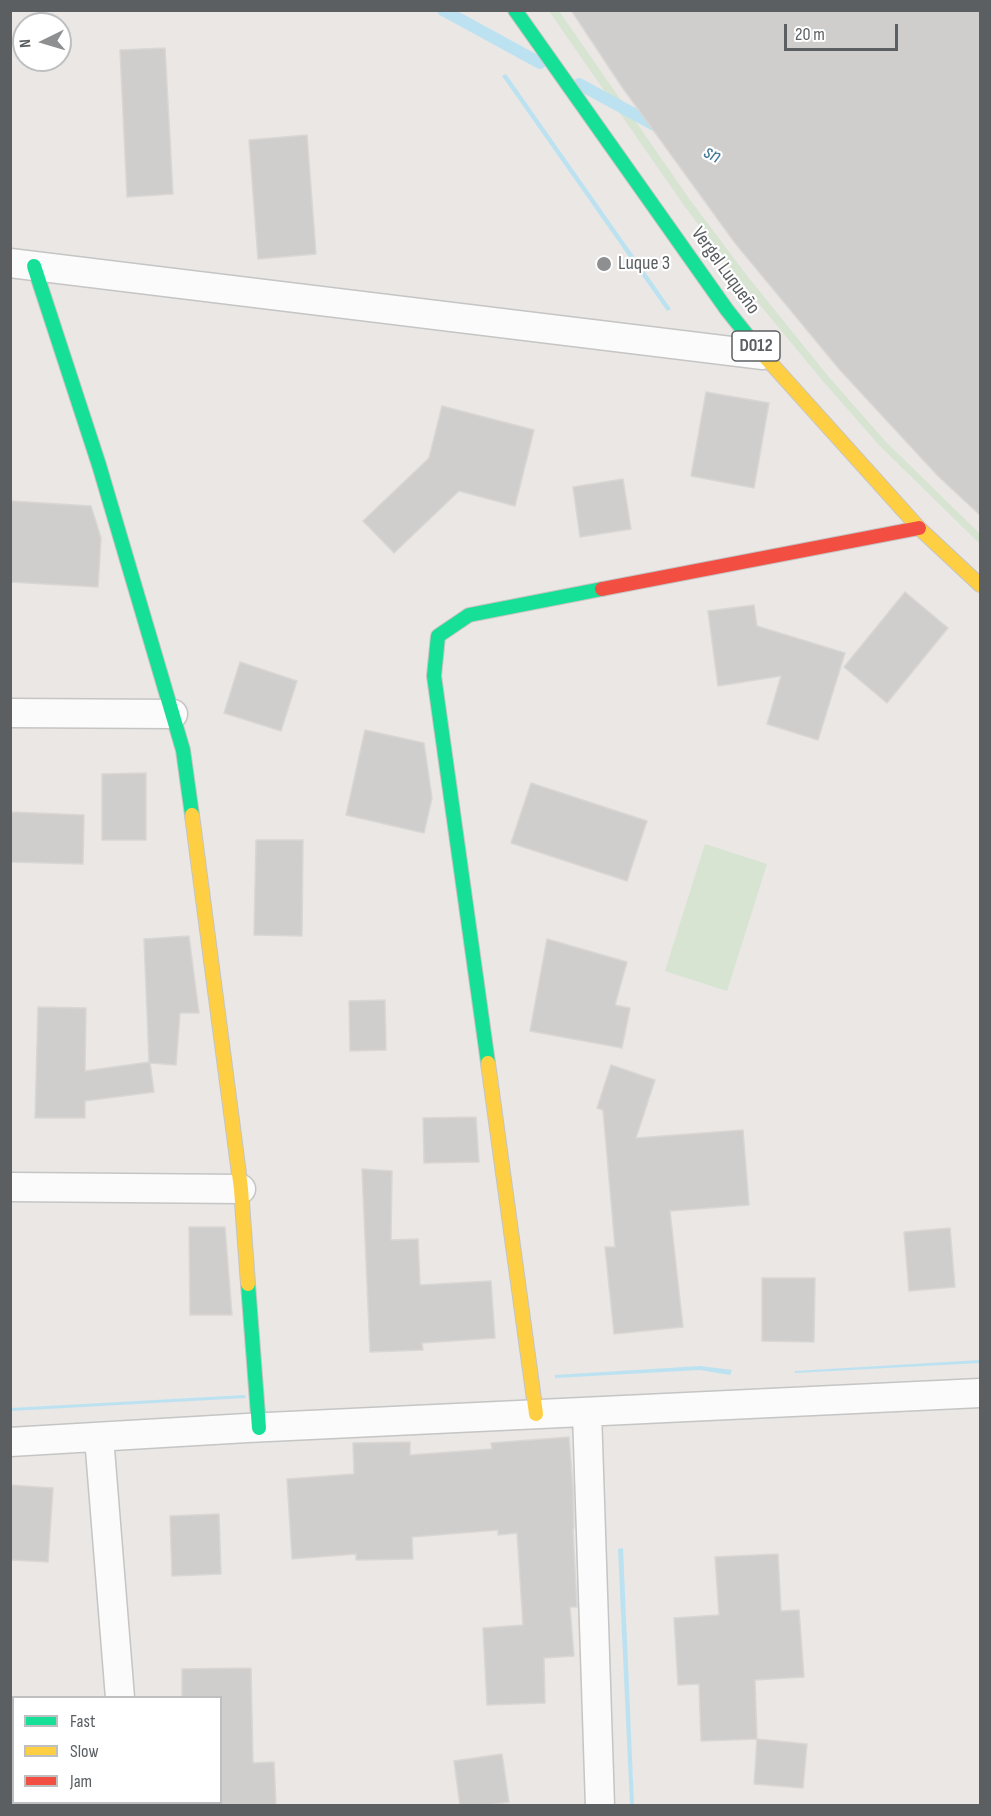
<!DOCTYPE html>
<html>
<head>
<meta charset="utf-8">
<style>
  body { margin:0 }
  #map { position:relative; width:991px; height:1816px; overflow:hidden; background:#eae7e4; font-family:"Sofia Sans Condensed",sans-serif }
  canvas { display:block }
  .frame { position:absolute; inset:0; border:12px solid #5b5f62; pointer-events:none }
  .legend { position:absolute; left:12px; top:1696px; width:210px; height:108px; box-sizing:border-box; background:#fff; border:2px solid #bdbfc0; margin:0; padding:8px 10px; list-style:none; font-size:18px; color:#5b5f62 }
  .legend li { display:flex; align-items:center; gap:12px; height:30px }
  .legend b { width:30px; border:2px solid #bdbfc0 }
  .north { position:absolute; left:12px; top:12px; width:60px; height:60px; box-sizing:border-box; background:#fff; border:2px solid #bdbfc0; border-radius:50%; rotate:265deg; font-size:16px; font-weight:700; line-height:24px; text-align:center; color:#5b5f62 }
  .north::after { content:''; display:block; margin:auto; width:21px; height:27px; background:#8d8f90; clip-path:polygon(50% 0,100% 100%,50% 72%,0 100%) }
  .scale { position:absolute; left:784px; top:24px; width:114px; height:27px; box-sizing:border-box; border:3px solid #5b5f62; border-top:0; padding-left:8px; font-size:18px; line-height:21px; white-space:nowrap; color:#5b5f62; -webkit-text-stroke:4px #fff; paint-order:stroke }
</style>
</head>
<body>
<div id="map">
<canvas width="991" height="1816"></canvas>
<div class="frame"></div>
<ul class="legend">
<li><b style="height:8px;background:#16e098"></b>Fast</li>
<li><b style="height:8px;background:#ffcf43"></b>Slow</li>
<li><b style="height:8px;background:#f24e42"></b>Jam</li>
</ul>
<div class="north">N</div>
<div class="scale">20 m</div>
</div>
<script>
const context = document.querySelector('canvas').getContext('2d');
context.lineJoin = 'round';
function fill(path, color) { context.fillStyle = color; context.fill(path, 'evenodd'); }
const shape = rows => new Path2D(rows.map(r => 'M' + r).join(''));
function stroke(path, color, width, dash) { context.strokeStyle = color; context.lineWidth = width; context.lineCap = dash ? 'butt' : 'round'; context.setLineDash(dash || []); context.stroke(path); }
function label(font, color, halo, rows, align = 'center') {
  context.font = font + ' "Sofia Sans Condensed",sans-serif'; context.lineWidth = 4.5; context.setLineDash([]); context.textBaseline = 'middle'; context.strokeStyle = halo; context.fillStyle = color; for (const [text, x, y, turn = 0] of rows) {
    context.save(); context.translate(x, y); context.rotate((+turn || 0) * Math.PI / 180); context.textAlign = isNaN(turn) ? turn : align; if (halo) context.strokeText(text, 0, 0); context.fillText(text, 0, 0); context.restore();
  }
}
fill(shape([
  [549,11,559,11,690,200,748,277,828,376,885,441,980,534,980,544,879,445,822,380,741,282,683,204],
  [705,844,767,864,727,991,665,971]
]), '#d6e4d1');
fill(shape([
  [506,74,525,101,671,309,667,311,502,76],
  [980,1360,980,1363,795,1373,795,1371],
  [700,1366,732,1370,730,1375,700,1370,555,1378,555,1375],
  [245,1395,246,1398,11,1411,11,1408],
  [623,1548,634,1805,634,1806,630,1805,618,1549]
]), '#bce2f1');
stroke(shape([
  [443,10,540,63],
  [579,84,658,127]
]), '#bce2f1', 12);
const building = shape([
  [571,10,981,10,981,516,938,476,840,370,735,243,622,87,571,10],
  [165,48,173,194,127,197,120,50,165,48],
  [307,135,316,254,258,259,249,140,307,135],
  [706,392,769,403,754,488,691,476,706,392],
  [442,406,534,430,515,506,459,491,394,553,363,521,429,458,442,406],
  [623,479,631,529,580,537,573,487,623,479],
  [10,501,91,506,101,538,98,587,10,582,10,501],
  [905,592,948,628,887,703,844,667,905,592],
  [754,605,757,626,845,653,818,740,767,724,781,676,718,686,708,611,754,605],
  [240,662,297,681,281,731,224,713,240,662],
  [365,730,424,743,432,798,424,833,346,815,365,730],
  [146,773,146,840,102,840,102,774,146,773],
  [531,783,647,821,627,881,511,843,531,783],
  [10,812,84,815,83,864,10,862,10,812],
  [256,840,303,840,302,936,254,935,256,840],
  [189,936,199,1013,180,1013,176,1065,150,1063,154,1092,85,1101,85,1118,35,1118,38,1007,86,1008,85,1071,149,1062,144,939,189,936],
  [547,939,627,962,615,1005,630,1008,622,1048,530,1031,547,939],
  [385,1000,386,1050,350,1051,349,1001,385,1000],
  [611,1065,655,1080,636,1138,743,1130,749,1205,670,1211,683,1327,614,1334,605,1247,615,1247,603,1110,597,1108,611,1065],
  [476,1117,479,1162,424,1163,423,1118,476,1117],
  [362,1169,392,1171,391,1240,418,1239,420,1285,491,1281,495,1338,422,1343,423,1350,370,1352,362,1169],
  [189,1227,225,1227,232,1315,190,1315,189,1227],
  [950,1228,955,1287,909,1291,904,1232,950,1228],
  [762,1278,815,1278,814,1342,762,1341,762,1278],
  [569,1437,573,1487,574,1528,573,1529,577,1607,570,1607,574,1656,544,1658,545,1703,487,1705,483,1628,523,1625,517,1533,498,1535,498,1530,412,1537,413,1559,356,1560,356,1554,292,1559,287,1479,354,1474,353,1443,410,1442,410,1455,492,1449,491,1443,569,1437],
  [10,1485,53,1488,48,1562,10,1560,10,1485],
  [219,1514,221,1574,172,1576,170,1516,219,1514],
  [778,1554,781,1611,799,1610,804,1677,755,1680,757,1739,701,1741,699,1684,678,1685,674,1618,719,1615,715,1557,778,1554],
  [251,1668,253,1763,274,1762,276,1806,220,1806,220,1698,182,1698,182,1669,251,1668],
  [757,1739,807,1744,803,1788,754,1784,757,1739],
  [502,1754,509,1802,480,1806,460,1806,454,1761,502,1754]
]);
fill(building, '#d0cecd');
stroke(building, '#d9d6d4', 1.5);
const street = shape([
  [10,263,763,355],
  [10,713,173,714],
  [10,1187,241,1189],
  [587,1412,600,1806],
  [99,1437,120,1698],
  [10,1442,247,1428,980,1393],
  [129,1802,129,1806]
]);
const fast = shape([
  [515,10,727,310,759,350],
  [34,266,99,465,183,750,192,815],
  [488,1063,434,676,438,636,469,615,602,589],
  [248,1284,259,1428]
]);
const slow = shape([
  [759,350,919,528,980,585],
  [192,815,241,1189,248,1284],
  [488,1063,536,1414]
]);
const jam = shape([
  [602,589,919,528]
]);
stroke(street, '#c4c5c4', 31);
stroke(fast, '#c4c4c4', 16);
stroke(slow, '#c4c4c4', 16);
stroke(jam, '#c4c4c4', 16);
stroke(street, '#fcfbfb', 28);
stroke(fast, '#16e098', 14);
stroke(slow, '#ffcf43', 14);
stroke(jam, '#f24e42', 14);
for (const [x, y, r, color] of [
  [604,264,8,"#8d8f90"]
]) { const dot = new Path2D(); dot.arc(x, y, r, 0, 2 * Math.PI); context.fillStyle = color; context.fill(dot); stroke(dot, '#fff', 2); }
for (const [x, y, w] of [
  [756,346,48]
]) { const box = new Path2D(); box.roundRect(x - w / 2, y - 15, w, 30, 4.5); context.fillStyle = '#fff'; context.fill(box); stroke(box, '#5b5f62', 1.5); }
label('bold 18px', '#5b5f62', null, [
  ["D012",756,346]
]);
label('20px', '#5b5f62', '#fff', [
  ["Luque 3",618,264]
], 'left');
label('20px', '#5b5f62', '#fff', [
  ["Vergel Luqueño",725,271,54]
]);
label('italic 21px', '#427796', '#fff', [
  ["sn",712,155,28]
]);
</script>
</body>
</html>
